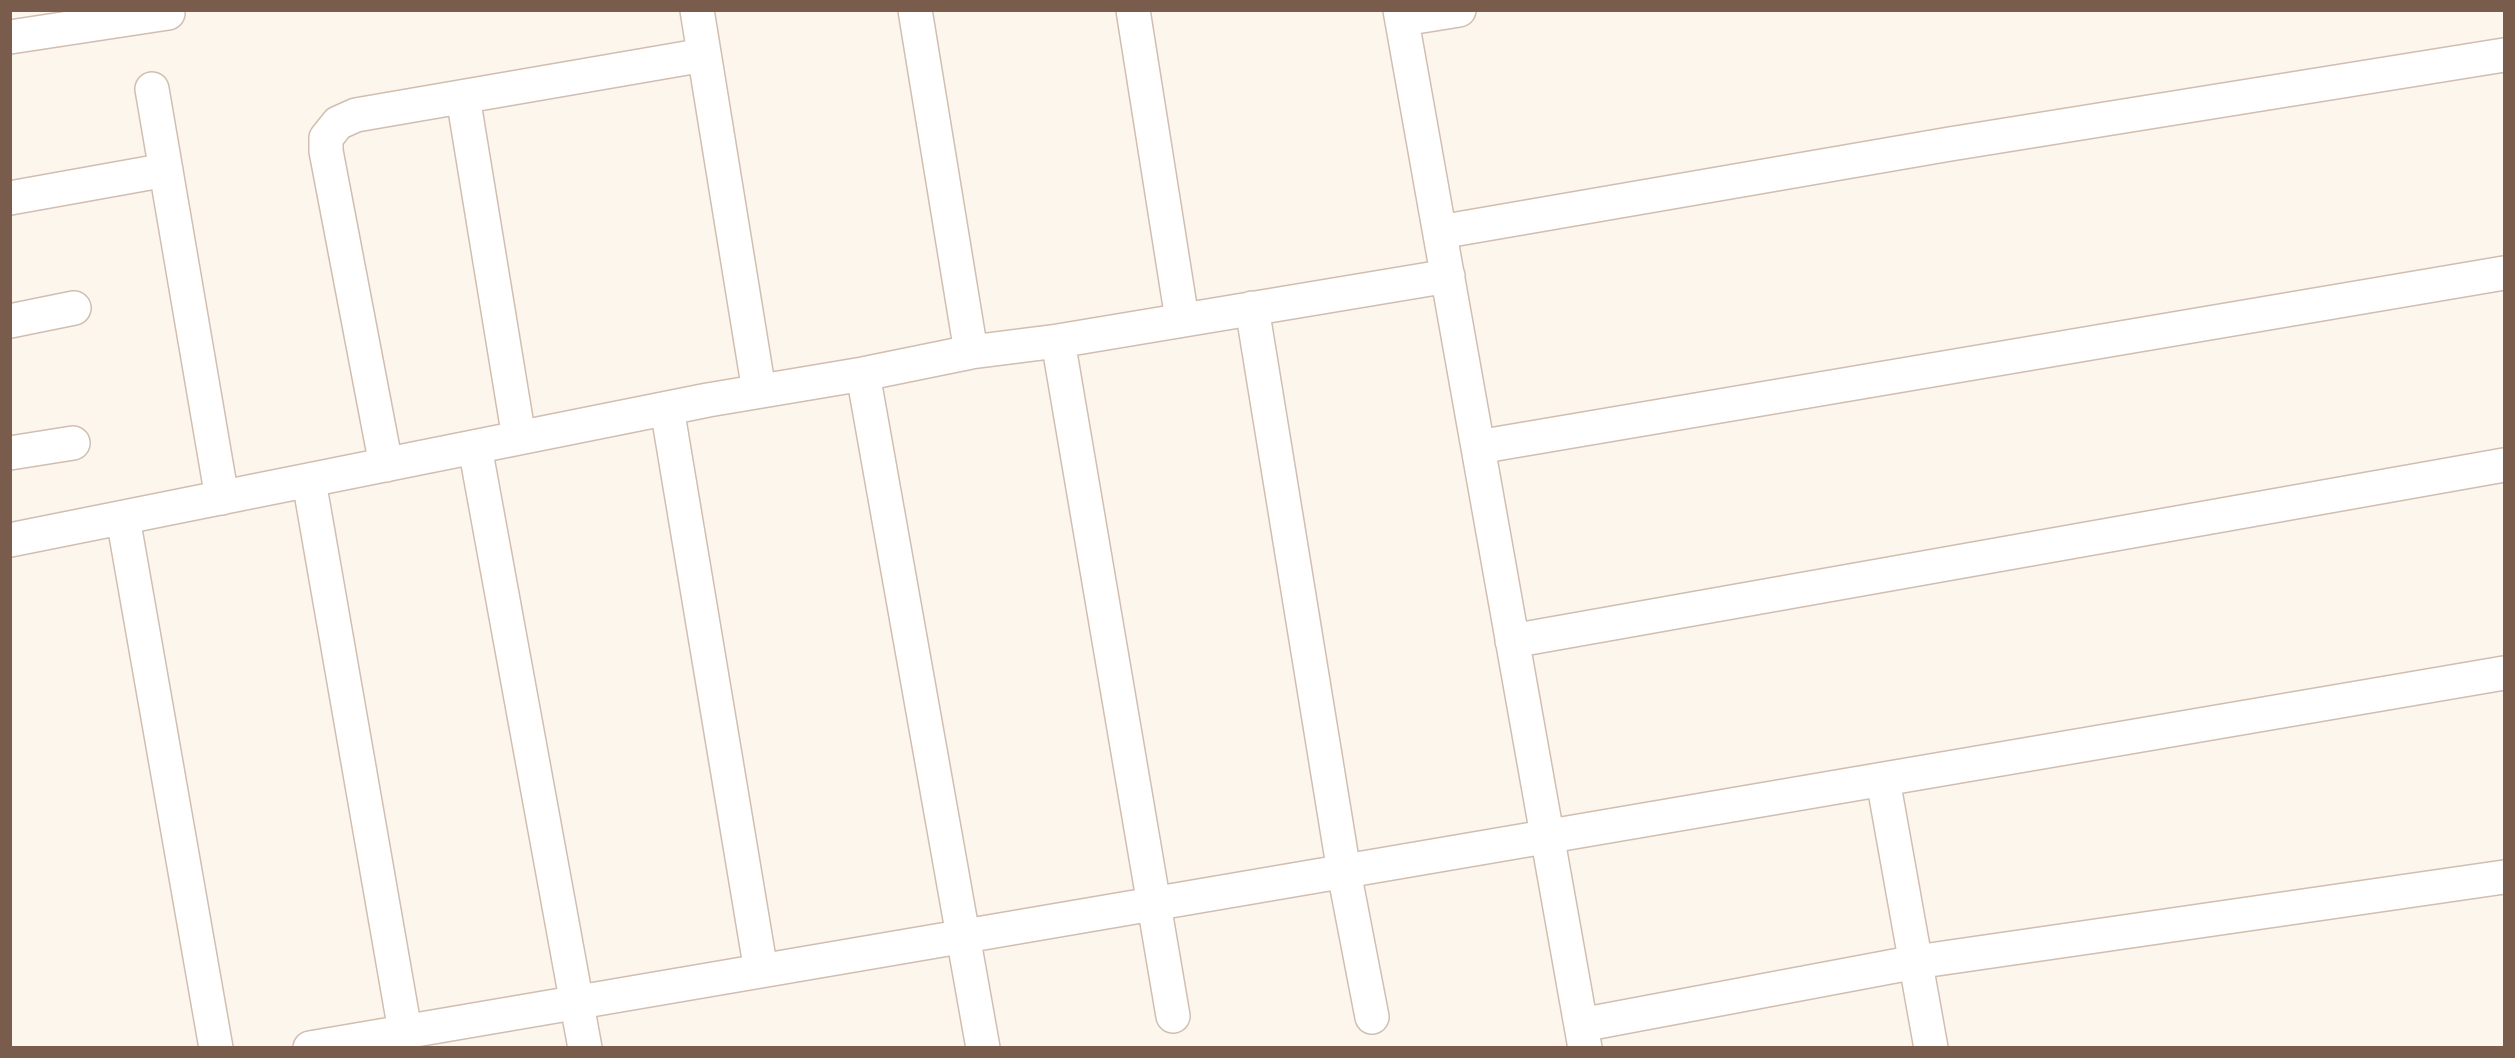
<!DOCTYPE html>
<html>
<head>
<meta charset="utf-8">
<style>
  body { margin:0 }
  #map { position:relative; width:2515px; height:1058px; overflow:hidden; background:#fdf6ec; font-family:"Titillium Web",sans-serif }
  canvas { display:block }
  .frame { position:absolute; inset:0; border:12px solid #7a5c4d; pointer-events:none }
</style>
</head>
<body>
<div id="map">
<canvas width="2515" height="1058"></canvas>
<div class="frame"></div>
</div>
<script>
const context = document.querySelector('canvas').getContext('2d');
context.lineJoin = 'round';
const shape = rows => new Path2D(rows.map(r => 'M' + r).join(''));
function stroke(path, color, width, dash) { context.strokeStyle = color; context.lineWidth = width; context.lineCap = dash ? 'butt' : 'round'; context.setLineDash(dash || []); context.stroke(path); }
const minor = shape([
  [697,10,759,391],
  [915,10,971,352],
  [1133,10,1182,319],
  [1400,10,1585,1048],
  [1403,19,1459,10],
  [10,37,168,13],
  [152,89,222,498],
  [463,97,519,438],
  [10,198,166,170],
  [1440,232,1950,144,2504,55],
  [1252,308,1344,872,1372,1017],
  [10,321,74,308],
  [1058,341,1173,1016],
  [863,374,983,1048],
  [667,408,761,971],
  [475,447,585,1048],
  [1478,447,2504,273],
  [10,453,73,443],
  [386,465,326,151,326,138,338,123,356,115,704,55],
  [309,481,405,1031],
  [123,518,216,1048],
  [10,540,708,400,863,374,971,352,1058,341,1448,276],
  [1512,641,2504,465],
  [1883,780,1931,1048],
  [1581,1025,1916,962,2504,877],
  [310,1048,2504,673]
]);
stroke(minor, '#d1beb0', 36);
stroke(minor, '#fff', 33);
</script>
</body>
</html>
